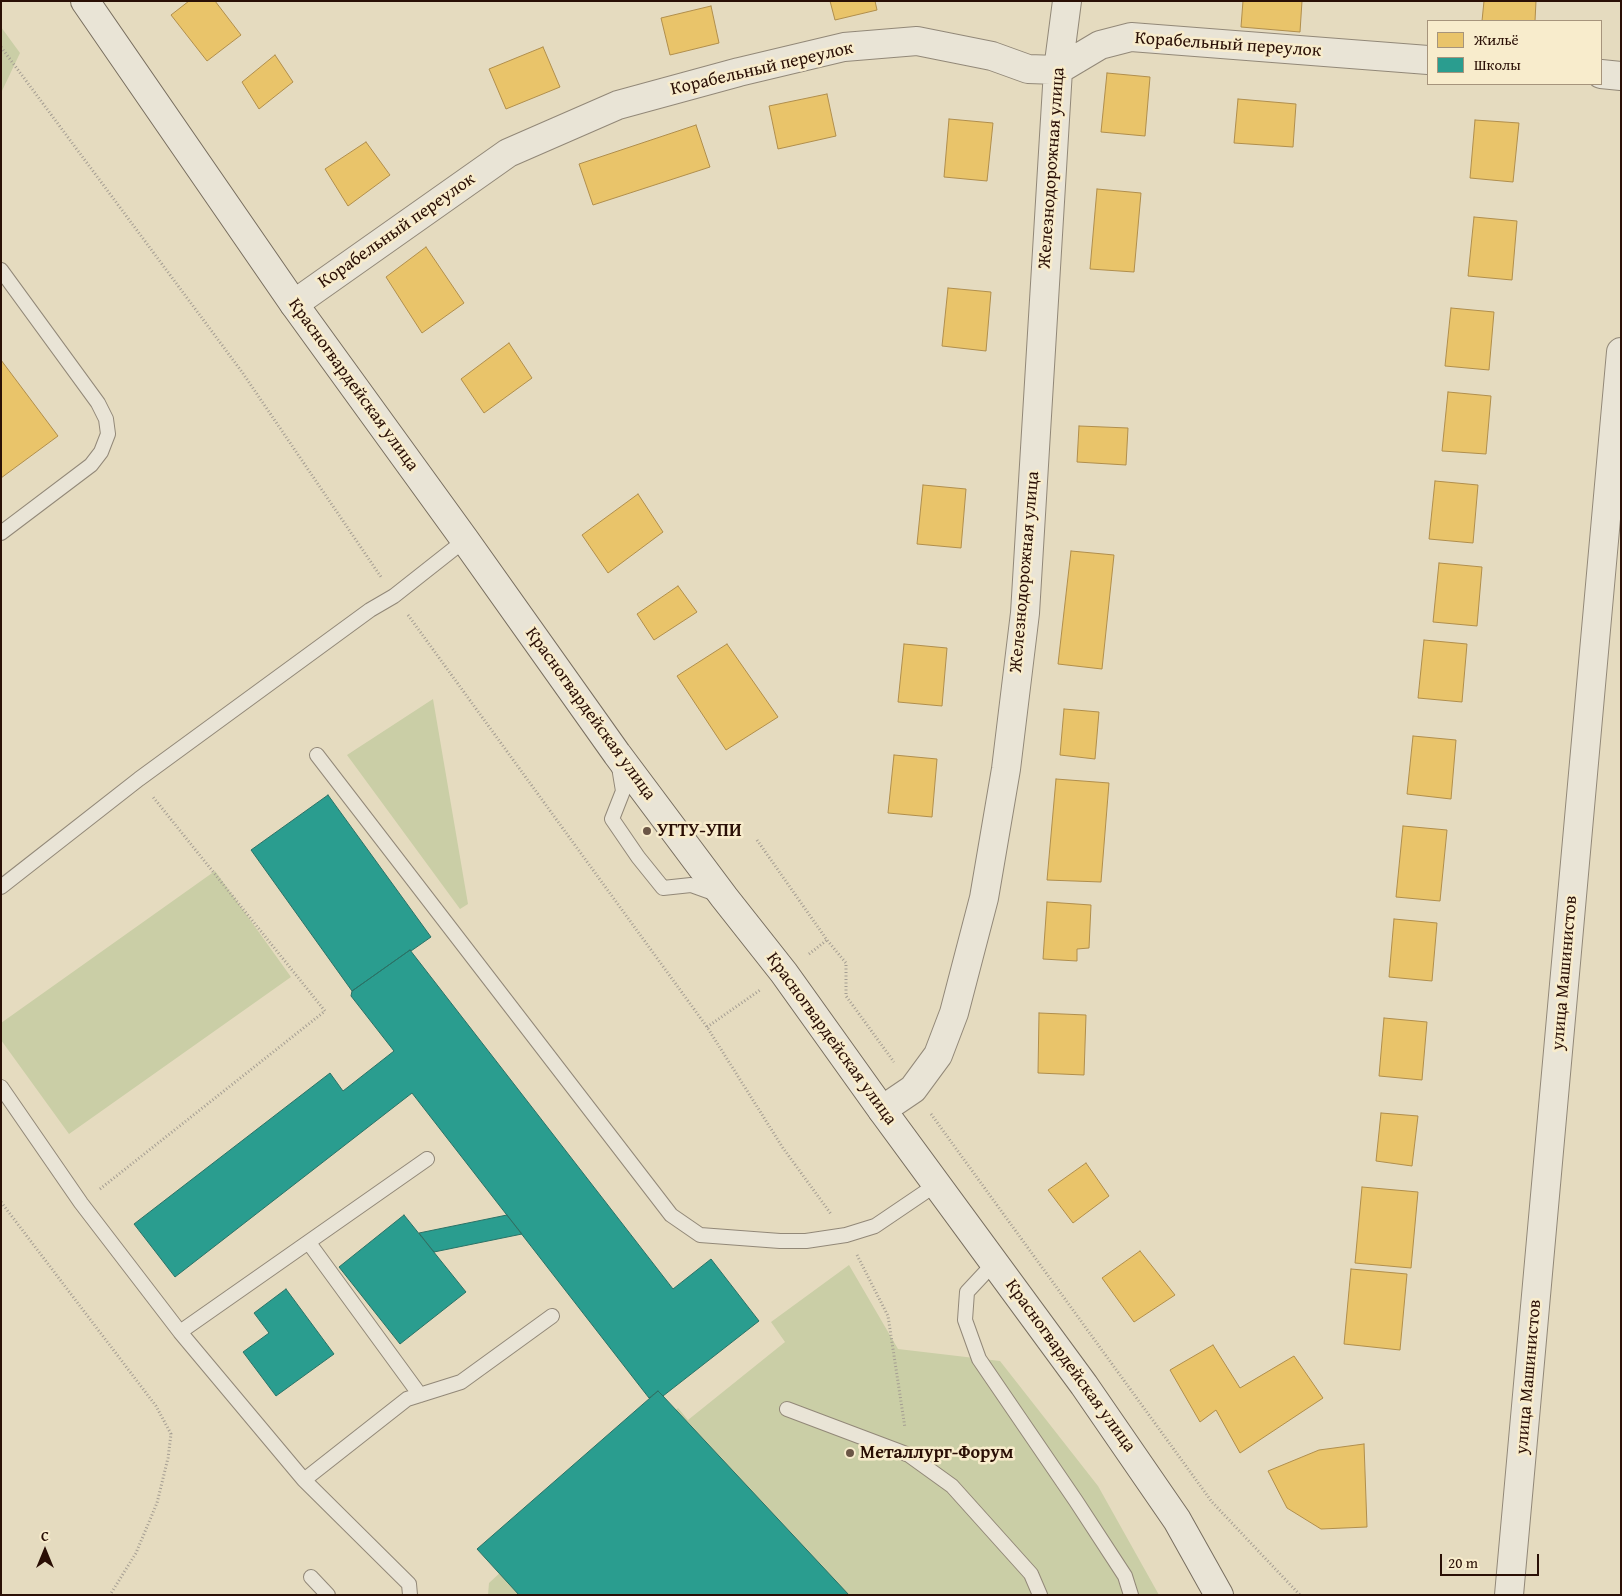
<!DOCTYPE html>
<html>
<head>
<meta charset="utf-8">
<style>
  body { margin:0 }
  #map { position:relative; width:1622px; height:1596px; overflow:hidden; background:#e5dbbf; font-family:"Gentium Book Plus",serif }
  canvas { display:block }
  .frame { position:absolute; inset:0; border:2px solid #2a0f05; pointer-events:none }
  .legend { position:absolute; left:1427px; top:20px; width:175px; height:65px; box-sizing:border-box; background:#f8eccc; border:1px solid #a6947c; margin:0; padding:6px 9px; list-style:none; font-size:15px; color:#2a0f05 }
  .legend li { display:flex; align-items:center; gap:10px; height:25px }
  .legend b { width:25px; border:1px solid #a6947c }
  .north { position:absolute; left:20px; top:1526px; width:50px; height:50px; -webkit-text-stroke:4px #f8eccc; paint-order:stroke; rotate:0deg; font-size:14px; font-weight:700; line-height:20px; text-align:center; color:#2a0f05 }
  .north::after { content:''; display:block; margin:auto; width:18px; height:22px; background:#2a0f05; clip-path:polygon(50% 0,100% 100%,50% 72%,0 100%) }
  .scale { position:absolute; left:1440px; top:1554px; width:99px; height:22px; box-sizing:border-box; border:2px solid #2a0f05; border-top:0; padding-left:6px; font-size:15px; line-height:18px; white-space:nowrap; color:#2a0f05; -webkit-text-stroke:4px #f8eccc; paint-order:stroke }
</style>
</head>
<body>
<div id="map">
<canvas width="1622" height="1596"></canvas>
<div class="frame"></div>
<ul class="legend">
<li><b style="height:14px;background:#e9c46a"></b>Жильё</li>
<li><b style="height:14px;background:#2a9d8f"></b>Школы</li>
</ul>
<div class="north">С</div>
<div class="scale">20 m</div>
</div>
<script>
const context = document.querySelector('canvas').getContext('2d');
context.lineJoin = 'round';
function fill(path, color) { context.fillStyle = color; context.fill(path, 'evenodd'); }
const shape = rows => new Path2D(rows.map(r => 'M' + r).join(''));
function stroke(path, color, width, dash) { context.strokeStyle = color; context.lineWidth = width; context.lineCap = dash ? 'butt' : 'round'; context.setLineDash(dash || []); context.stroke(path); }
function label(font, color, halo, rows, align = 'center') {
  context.font = font + ' "Gentium Book Plus",serif'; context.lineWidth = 5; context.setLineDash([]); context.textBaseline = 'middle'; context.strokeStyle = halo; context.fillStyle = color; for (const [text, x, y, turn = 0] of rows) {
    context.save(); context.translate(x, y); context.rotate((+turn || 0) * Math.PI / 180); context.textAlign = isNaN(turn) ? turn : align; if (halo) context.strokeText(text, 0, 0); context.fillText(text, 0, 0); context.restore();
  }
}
fill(shape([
  [1,27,20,53,1,93],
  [433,699,468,904,460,909,347,755],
  [215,871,291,977,69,1134,1,1040,1,1023],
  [849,1265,898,1349,1000,1361,1098,1486,1159,1595,488,1595,489,1583,678,1408,688,1420,785,1342,771,1322]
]), '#cacea6');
const homes = shape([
  [189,1,215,1,241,35,207,61,171,15,189,1],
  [830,1,875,1,877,10,835,20,830,1],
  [1243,1,1302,1,1300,32,1241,27,1243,1],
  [1484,1,1536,1,1535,21,1482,21,1484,1],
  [711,6,719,43,670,55,661,18,711,6],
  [543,47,560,87,506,109,489,69,543,47],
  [275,55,293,82,259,109,242,82,275,55],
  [1107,73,1150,77,1145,136,1101,132,1107,73],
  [827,94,836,136,778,149,769,106,827,94],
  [1238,99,1296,104,1293,147,1234,143,1238,99],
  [949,119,993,123,987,181,944,177,949,119],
  [1475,120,1519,123,1513,182,1470,178,1475,120],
  [696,125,710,167,593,205,579,164,696,125],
  [366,142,390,175,348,206,325,169,366,142],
  [1097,189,1141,193,1134,272,1090,269,1097,189],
  [1474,217,1517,221,1512,280,1468,276,1474,217],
  [426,247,464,303,422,333,386,277,426,247],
  [948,288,991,292,986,351,942,346,948,288],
  [1451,308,1494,312,1489,370,1445,366,1451,308],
  [509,343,532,378,484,413,461,379,509,343],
  [1,360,58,436,1,478,1,360],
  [1448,392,1491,396,1486,454,1442,451,1448,392],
  [1079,426,1128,428,1126,465,1077,462,1079,426],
  [1435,481,1478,485,1473,543,1429,539,1435,481],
  [923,485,966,489,961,548,917,544,923,485],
  [638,494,663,532,608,573,582,535,638,494],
  [1071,551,1114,555,1102,669,1058,664,1071,551],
  [1439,563,1482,567,1477,626,1433,622,1439,563],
  [678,586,697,612,654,640,637,614,678,586],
  [1424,640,1467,644,1462,702,1418,698,1424,640],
  [727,644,778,717,726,750,677,676,727,644],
  [904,644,947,648,942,706,898,702,904,644],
  [1064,709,1099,712,1095,759,1060,755,1064,709],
  [1413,736,1456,740,1451,799,1407,794,1413,736],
  [894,755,937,759,932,817,888,813,894,755],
  [1056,779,1109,783,1101,882,1047,880,1056,779],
  [1403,826,1447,830,1440,901,1396,897,1403,826],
  [1047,902,1091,905,1089,948,1077,949,1077,961,1043,959,1047,902],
  [1394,919,1437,923,1432,981,1389,977,1394,919],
  [1039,1013,1086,1015,1084,1075,1038,1073,1039,1013],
  [1384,1018,1427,1022,1422,1080,1379,1076,1384,1018],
  [1381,1113,1418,1116,1412,1166,1376,1161,1381,1113],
  [1086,1163,1109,1196,1073,1223,1048,1190,1086,1163],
  [1362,1187,1418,1192,1411,1268,1355,1263,1362,1187],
  [1140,1251,1175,1295,1134,1322,1102,1278,1140,1251],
  [1351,1269,1407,1274,1400,1350,1344,1344,1351,1269],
  [1213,1345,1240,1388,1294,1356,1323,1398,1240,1453,1216,1410,1200,1422,1170,1370,1213,1345],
  [1364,1444,1367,1527,1321,1529,1287,1508,1268,1471,1319,1450,1364,1444]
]);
fill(homes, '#e9c46a');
stroke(homes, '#b08e4c', 1);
const schools = shape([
  [328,795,431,937,411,951,410,950,352,991,251,850,328,795],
  [410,950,673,1289,711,1259,759,1321,663,1396,658,1391,649,1398,412,1093,175,1277,134,1224,330,1073,343,1091,394,1051,351,996,352,991,410,950],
  [404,1215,466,1292,400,1344,339,1267,404,1215],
  [507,1215,522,1234,434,1252,419,1233,507,1215],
  [286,1289,334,1354,276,1396,243,1352,269,1333,254,1313,286,1289],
  [658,1391,663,1396,849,1595,519,1595,477,1549,658,1391]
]);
fill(schools, '#2a9d8f');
stroke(schools, '#2a7266', 1);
const lane = shape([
  [1,270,98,403,106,419,108,434,101,452,91,465,1,533],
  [317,755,671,1215,700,1235,780,1241,806,1241,846,1235,875,1226,937,1184],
  [619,767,623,791,612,819,638,857,663,888,691,885,716,894],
  [1,887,139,779,370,610,394,596,465,540],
  [1,1087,81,1203,180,1332,304,1480,409,1584,410,1595],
  [309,1243,420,1395],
  [995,1262,967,1292,965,1320,979,1359,1076,1501,1125,1576,1131,1595],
  [180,1332,427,1159],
  [787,1409,909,1455,952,1486,1031,1574,1040,1595],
  [304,1480,407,1399,461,1382,552,1316],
  [311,1577,328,1595]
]);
const street = shape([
  [1601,74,1621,76],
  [294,304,508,153,618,105,739,72,844,47,917,41,992,56,1028,69,1058,70,1100,45,1131,37,1428,60],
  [882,1110,913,1089,938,1055,954,1013,984,898,1006,769,1025,613,1058,70,1067,1],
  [1509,1595,1621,352]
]);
const secondary = shape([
  [85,1,294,304,465,540,617,754,724,897,784,973,882,1110,1084,1385,1177,1520,1219,1595]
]);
stroke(lane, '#928878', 16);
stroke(street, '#928878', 30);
stroke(secondary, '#786e5f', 30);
stroke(shape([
  [1,47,242,372,381,577],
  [408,615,707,1027,783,1148,831,1214],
  [757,840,827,940,846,963,846,996,894,1062],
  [809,954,827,940],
  [707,1027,760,990],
  [931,1114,1212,1502,1300,1595],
  [100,1189,325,1011,153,797],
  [1,1202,156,1406,171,1434,168,1458,157,1503,136,1553,110,1595],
  [857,1255,888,1316,905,1428]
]), '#a49d92', 3, [1, 2.5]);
stroke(lane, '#e9e4d6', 14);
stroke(street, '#e9e4d6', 28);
stroke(secondary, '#e9e4d6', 28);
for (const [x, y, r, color] of [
  [647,831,5,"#6b5646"],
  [850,1453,5,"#6b5646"]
]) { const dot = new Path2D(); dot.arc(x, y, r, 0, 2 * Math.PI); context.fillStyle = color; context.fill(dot); stroke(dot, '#f8eccc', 2); }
label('18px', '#2a0f05', '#f8eccc', [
  ["Корабельный переулок",1228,45,4],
  ["Корабельный переулок",762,69,-13],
  ["Железнодорожная улица",1052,168,-86],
  ["Корабельный переулок",397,231,-35],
  ["Красногвардейская улица",353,385,54],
  ["Железнодорожная улица",1025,572,-85],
  ["Красногвардейская улица",590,714,54],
  ["улица Машинистов",1565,973,-85],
  ["Красногвардейская улица",831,1039,54],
  ["Красногвардейская улица",1070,1366,54],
  ["улица Машинистов",1529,1377,-85]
]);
label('bold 18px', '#2a0f05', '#f8eccc', [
  ["УГТУ-УПИ",657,831],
  ["Металлург-Форум",860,1453]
], 'left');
</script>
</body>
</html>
